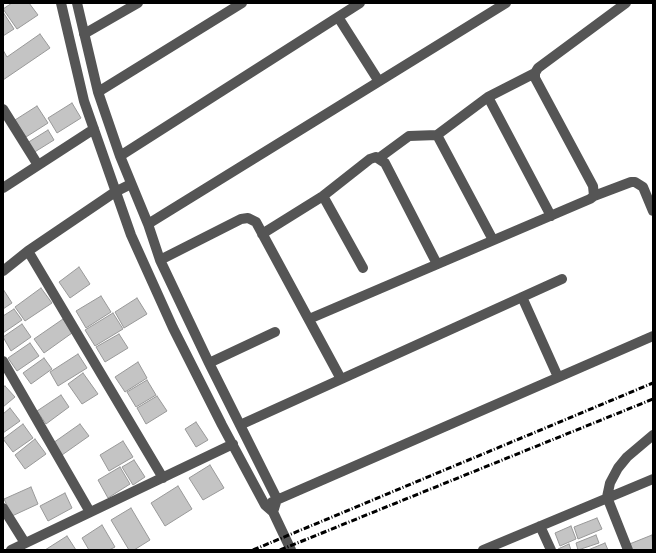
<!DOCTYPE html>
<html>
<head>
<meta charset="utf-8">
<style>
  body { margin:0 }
  #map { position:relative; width:656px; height:553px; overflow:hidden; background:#fff; font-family:Barlow,sans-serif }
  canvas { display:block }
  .frame { position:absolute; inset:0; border:4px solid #000; pointer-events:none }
</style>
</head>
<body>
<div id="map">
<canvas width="656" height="553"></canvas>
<div class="frame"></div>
</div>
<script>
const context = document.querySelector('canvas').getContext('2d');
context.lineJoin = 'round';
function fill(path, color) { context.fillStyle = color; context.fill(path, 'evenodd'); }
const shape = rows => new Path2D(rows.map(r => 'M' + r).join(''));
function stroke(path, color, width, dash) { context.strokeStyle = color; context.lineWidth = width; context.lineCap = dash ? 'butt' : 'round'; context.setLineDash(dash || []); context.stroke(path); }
const building = shape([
  [12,3,29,3,38,15,17,29,3,9,12,3],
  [3,12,14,29,3,36,3,12],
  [40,34,50,48,3,80,3,50,7,57,40,34],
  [72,103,81,118,57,133,48,118,72,103],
  [37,106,48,123,26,137,15,120,37,106],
  [48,130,54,140,33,153,27,143,48,130],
  [79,267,90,284,70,298,59,282,79,267],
  [41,288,52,303,25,321,15,307,41,288],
  [3,289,12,303,3,309,3,289],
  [101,296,111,312,86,328,76,311,101,296],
  [137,298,147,314,124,328,115,312,137,298],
  [14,309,22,320,3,333,3,316,14,309],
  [113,313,123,329,95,346,85,330,113,313],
  [63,319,72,333,44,353,34,339,63,319],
  [22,324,31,337,11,351,3,337,22,324],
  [119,334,128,348,105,362,96,347,119,334],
  [30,343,39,356,17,371,8,358,30,343],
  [78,354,87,368,58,386,50,372,78,354],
  [44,358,52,369,31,384,23,373,44,358],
  [138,362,147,378,125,392,115,377,138,362],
  [83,373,98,394,82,404,68,384,83,373],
  [147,380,156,395,136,407,127,392,147,380],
  [5,386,15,397,3,407,3,387,5,386],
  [61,395,69,407,46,424,37,411,61,395],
  [157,396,167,411,146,424,137,408,157,396],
  [10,408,20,421,3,433,3,414,10,408],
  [196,422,208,440,196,447,185,429,196,422],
  [23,424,33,438,13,452,3,439,23,424],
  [80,424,89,436,62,455,53,443,80,424],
  [35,439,46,454,25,469,15,455,35,439],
  [123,441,133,457,109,471,100,455,123,441],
  [134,460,145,477,133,485,122,467,134,460],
  [210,465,224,488,203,500,189,478,210,465],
  [120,467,130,484,108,498,98,480,120,467],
  [178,486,192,509,165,526,151,503,178,486],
  [31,487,38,504,12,516,4,499,31,487],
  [65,493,72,508,48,521,40,506,65,493],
  [131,508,150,540,134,550,129,550,111,520,131,508],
  [597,518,602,529,578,539,574,527,597,518],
  [102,525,115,547,109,550,89,550,82,538,102,525],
  [571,526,576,539,560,546,555,533,571,526],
  [596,535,599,543,578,550,576,543,596,535],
  [652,535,653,550,629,550,627,545,652,535],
  [67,536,76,550,45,550,67,536],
  [605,543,608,550,588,550,605,543],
  [569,544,571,550,558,550,558,549,569,544]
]);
fill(building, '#c4c4c4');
stroke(building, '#999', 1);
stroke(shape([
  [61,3,84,101,131,235,173,328,222,425,265,505,273,512,291,550],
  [77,3,98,92,120,156,148,224,160,260,209,363,277,499,273,512],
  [338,17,378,80],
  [84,34,138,3],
  [98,92,242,3],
  [488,97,551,216],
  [3,109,38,165],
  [437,135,493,240],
  [120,156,360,3],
  [379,158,409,136,437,135,488,97,535,73],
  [3,188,94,129],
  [323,196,363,268],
  [594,196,631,182,635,182,643,187,653,211],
  [148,224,506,3],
  [262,234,323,196,370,159,376,157,385,163,437,264],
  [28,251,163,478],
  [160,260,241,219,248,218,256,222,341,379],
  [3,271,28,251,115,192,131,184],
  [522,297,558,377],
  [309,319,590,199,594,196,593,186,535,78,535,73,538,68,626,3],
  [3,361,90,512],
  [209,363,275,332],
  [240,425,562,279],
  [272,502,653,336],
  [3,508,25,543],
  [540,526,551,550],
  [11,550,233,444],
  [483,550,653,479],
  [628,550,607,497,610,483,618,468,627,457,653,435]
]), '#555', 10);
stroke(shape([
  [253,550,653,383],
  [280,550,653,399]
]), '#000', 3, [6, 2, 1, 2]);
</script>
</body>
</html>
